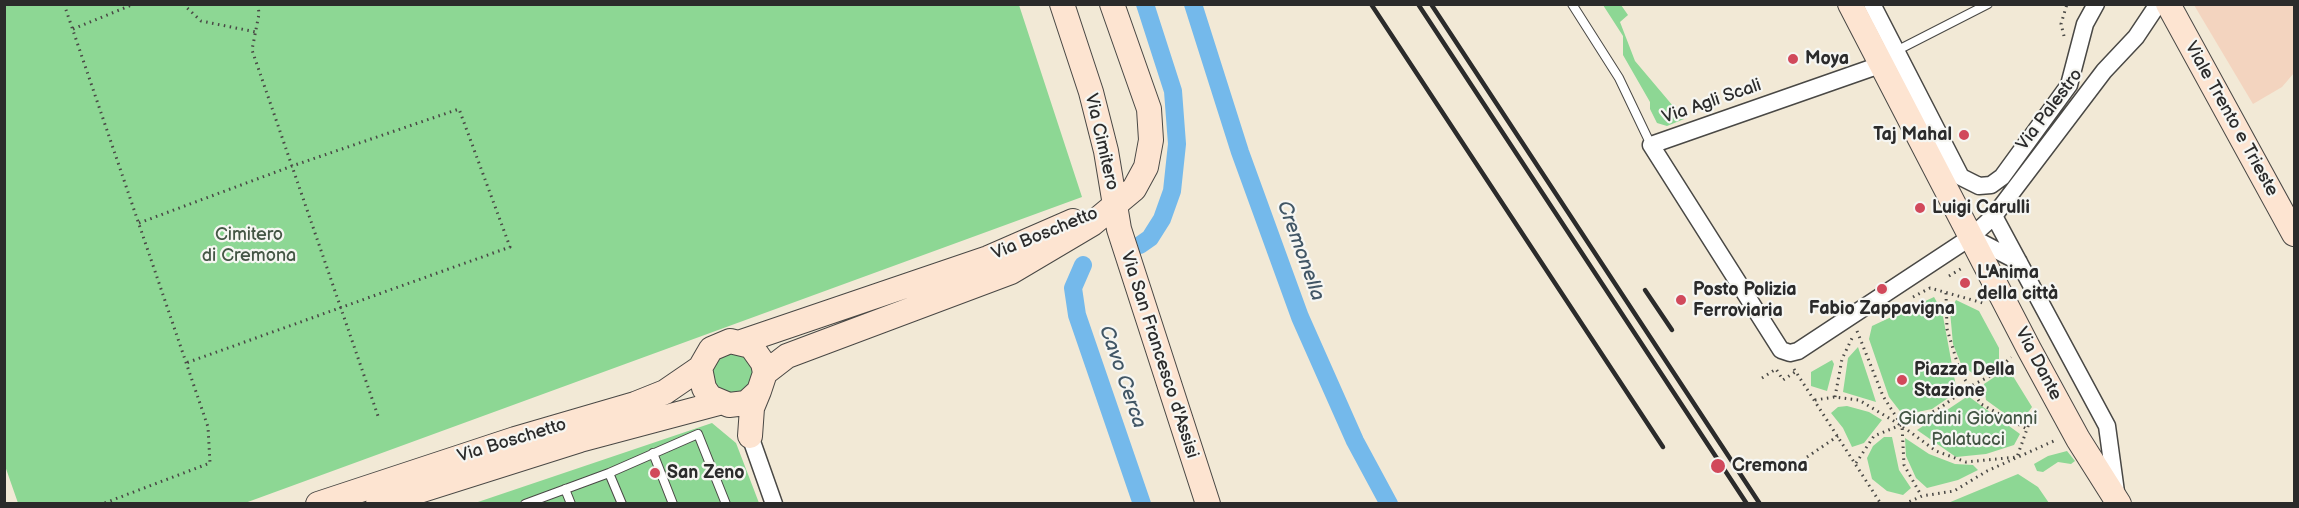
<!DOCTYPE html>
<html>
<head>
<meta charset="utf-8">
<style>
  body { margin:0 }
  #map { position:relative; width:2299px; height:508px; overflow:hidden; background:#f2e9d6; font-family:"Balsamiq Sans",sans-serif }
  canvas { display:block }
  .frame { position:absolute; inset:0; border:6px solid #2b2b2b; pointer-events:none }
</style>
</head>
<body>
<div id="map">
<canvas width="2299" height="508"></canvas>
<div class="frame"></div>
</div>
<script>
const context = document.querySelector('canvas').getContext('2d');
context.lineJoin = 'round';
function fill(path, color) { context.fillStyle = color; context.fill(path, 'evenodd'); }
const shape = rows => new Path2D(rows.map(r => 'M' + r).join(''));
function stroke(path, color, width, dash) { context.strokeStyle = color; context.lineWidth = width; context.lineCap = dash ? 'butt' : 'round'; context.setLineDash(dash || []); context.stroke(path); }
function label(font, color, halo, rows, align = 'center') {
  context.font = font + ' "Balsamiq Sans",sans-serif'; context.lineWidth = 4.5; context.setLineDash([]); context.textBaseline = 'middle'; context.strokeStyle = halo; context.fillStyle = color; for (const [text, x, y, turn = 0] of rows) {
    context.save(); context.translate(x, y); context.rotate((+turn || 0) * Math.PI / 180); context.textAlign = isNaN(turn) ? turn : align; if (halo) context.strokeText(text, 0, 0); context.fillText(text, 0, 0); context.restore();
  }
}
fill(shape([
  [2194,5,2294,5,2294,73,2282,87,2253,104]
]), '#f3d4bf');
fill(shape([
  [4,5,1019,5,1082,197,245,503,18,503,4,463],
  [1603,5,1621,5,1628,15,1620,22,1635,61,1684,119,1667,126,1657,123,1650,109,1650,102,1623,55,1623,36],
  [1934,297,1942,311,1957,392,1932,409,1903,415,1889,397,1869,339,1872,326],
  [1956,300,1979,311,1999,348,1999,359,1986,374,1977,377,1961,364,1953,344,1950,311],
  [1858,347,1869,380,1876,402,1843,392,1848,358],
  [724,352,745,355,754,366,753,381,737,395,717,389,710,369],
  [1832,360,1834,364,1827,391,1811,386,1811,372],
  [2008,368,2032,407,2024,418,2015,421,1986,400,1984,384],
  [1968,396,2020,434,2014,445,1986,454,1956,457,1917,430],
  [1847,406,1869,412,1882,420,1864,443,1852,447,1843,428,1831,413,1838,407],
  [712,423,736,443,759,503,472,504],
  [1884,437,1892,437,1899,470,1911,488,1903,495,1887,491,1872,479,1867,458,1873,446],
  [1905,438,1929,454,1955,464,1973,465,1978,470,1958,480,1927,488,1916,478,1906,456],
  [2067,451,2075,461,2071,464,2058,462,2043,472,2037,471,2034,464,2048,456],
  [2018,474,2038,487,2049,503,1948,503]
]), '#8dd794');
stroke(shape([
  [1193,4,1240,152,1300,317,1355,441,1389,504],
  [1140,245,1150,238,1162,219,1172,191,1177,144,1173,91,1145,4],
  [1083,265,1073,288,1077,315,1142,504]
]), '#74b9eb', 18);
const lane = shape([
  [1572,4,1619,78,1651,145],
  [1896,51,1988,4],
  [653,453,673,504],
  [609,473,622,504],
  [565,489,571,504],
  [525,504,609,473,698,434,726,504]
]);
const street = shape([
  [1872,4,1961,177,1979,186,1991,185,2002,177,2069,85,2085,24,2096,4],
  [1898,56,1880,65,1651,145,1781,350,1790,353,1798,351,1971,237,1994,216,2104,71,2136,37,2158,4],
  [1994,216,2107,426,2116,492],
  [1971,237,2019,262],
  [750,436,774,504]
]);
const secondary = shape([
  [1062,4,1091,92,1106,151,1119,229,1208,504],
  [1850,4,2029,349,2078,439,2119,504],
  [2168,4,2294,234],
  [741,342,988,258,1073,221],
  [765,373,763,363,751,346,730,341,711,349,700,368,704,388,710,397,729,405,746,403,759,391,765,373,787,356,1011,272,1092,224,1134,189,1146,167,1151,140,1149,109,1112,4],
  [750,436,752,408,759,391],
  [318,504,515,439,635,404,665,392,700,368],
  [378,504,580,440,719,403]
]);
stroke(lane, '#494845', 10);
stroke(street, '#494845', 19);
stroke(secondary, '#494845', 26);
stroke(shape([
  [64,4,208,427,210,463,102,504],
  [183,4,201,21,256,32],
  [258,4,259,14,252,50,378,416],
  [73,29,134,4],
  [2064,36,2061,24,2067,4],
  [139,223,292,166,459,109,510,247,186,363],
  [1949,276,1964,267],
  [1946,293,1947,329,1960,372,1981,404,2027,429],
  [1913,297,1930,288,1983,303],
  [1857,331,1883,396,1902,426,1904,465,1921,495],
  [1794,369,1881,504],
  [1762,378,1776,369,1783,380,1795,372],
  [1835,397,1842,359,1853,336],
  [1815,400,1835,397,1859,400,1902,426,1936,451,1966,462,2017,457,2032,415,2039,409],
  [1807,457,1838,436],
  [1856,463,1874,436,1937,410,1969,387,1994,374,2011,357],
  [1904,504,1922,496,1954,491,1987,471,2056,440]
]), '#494845', 3, [1.5, 4.5]);
stroke(lane, '#fff', 8);
stroke(street, '#fff', 16);
stroke(secondary, '#fde4d1', 24);
stroke(shape([
  [1371,4,1663,447],
  [1418,4,1747,504],
  [1431,4,1760,504],
  [1645,290,1672,330]
]), '#2b2b2b', 4.5);
for (const [x, y, r, color] of [
  [1793,59,6,"#d1495b"],
  [1964,135,6,"#d1495b"],
  [1920,208,6,"#d1495b"],
  [1965,283,6,"#d1495b"],
  [1882,289,6,"#d1495b"],
  [1681,300,6,"#d1495b"],
  [1902,380,6,"#d1495b"],
  [1718,466,8,"#d1495b"],
  [655,473,6,"#d1495b"]
]) { const dot = new Path2D(); dot.arc(x, y, r, 0, 2 * Math.PI); context.fillStyle = color; context.fill(dot); stroke(dot, '#f6f6f2', 2); }
label('bold 18px', '#2b2b2b', '#f6f6f2', [
  ["Moya",1805,59],
  ["Taj Mahal",1952,135,"right"],
  ["Luigi Carulli",1932,208],
  ["L'Anima",1977,273],
  ["della città",1977,294],
  ["Posto Polizia",1693,290],
  ["Ferroviaria",1693,311],
  ["Fabio Zappavigna",1882,309,"center"],
  ["Piazza Della",1914,370],
  ["Stazione",1914,391],
  ["Cremona",1732,466],
  ["San Zeno",667,473]
], 'left');
label('18px', '#2b2b2b', '#f6f6f2', [
  ["Via Agli Scali",1712,102,-19],
  ["Via Palestro",2050,110,-53],
  ["Viale Trento e Trieste",2231,119,61],
  ["Via Cimitero",1101,142,77],
  ["Via Boschetto",1045,234,-22],
  ["Via San Francesco d'Assisi",1159,355,72],
  ["Via Dante",2038,364,62],
  ["Via Boschetto",512,441,-17]
]);
label('18px', '#445645', '#f6f6f2', [
  ["Cimitero",249,235],
  ["di Cremona",249,256],
  ["Giardini Giovanni",1968,419],
  ["Palatucci",1968,440]
]);
label('italic 20px', '#415665', '#f6f6f2', [
  ["Cremonella",1300,251,70],
  ["Cavo Cerca",1122,377,71]
]);
</script>
</body>
</html>
